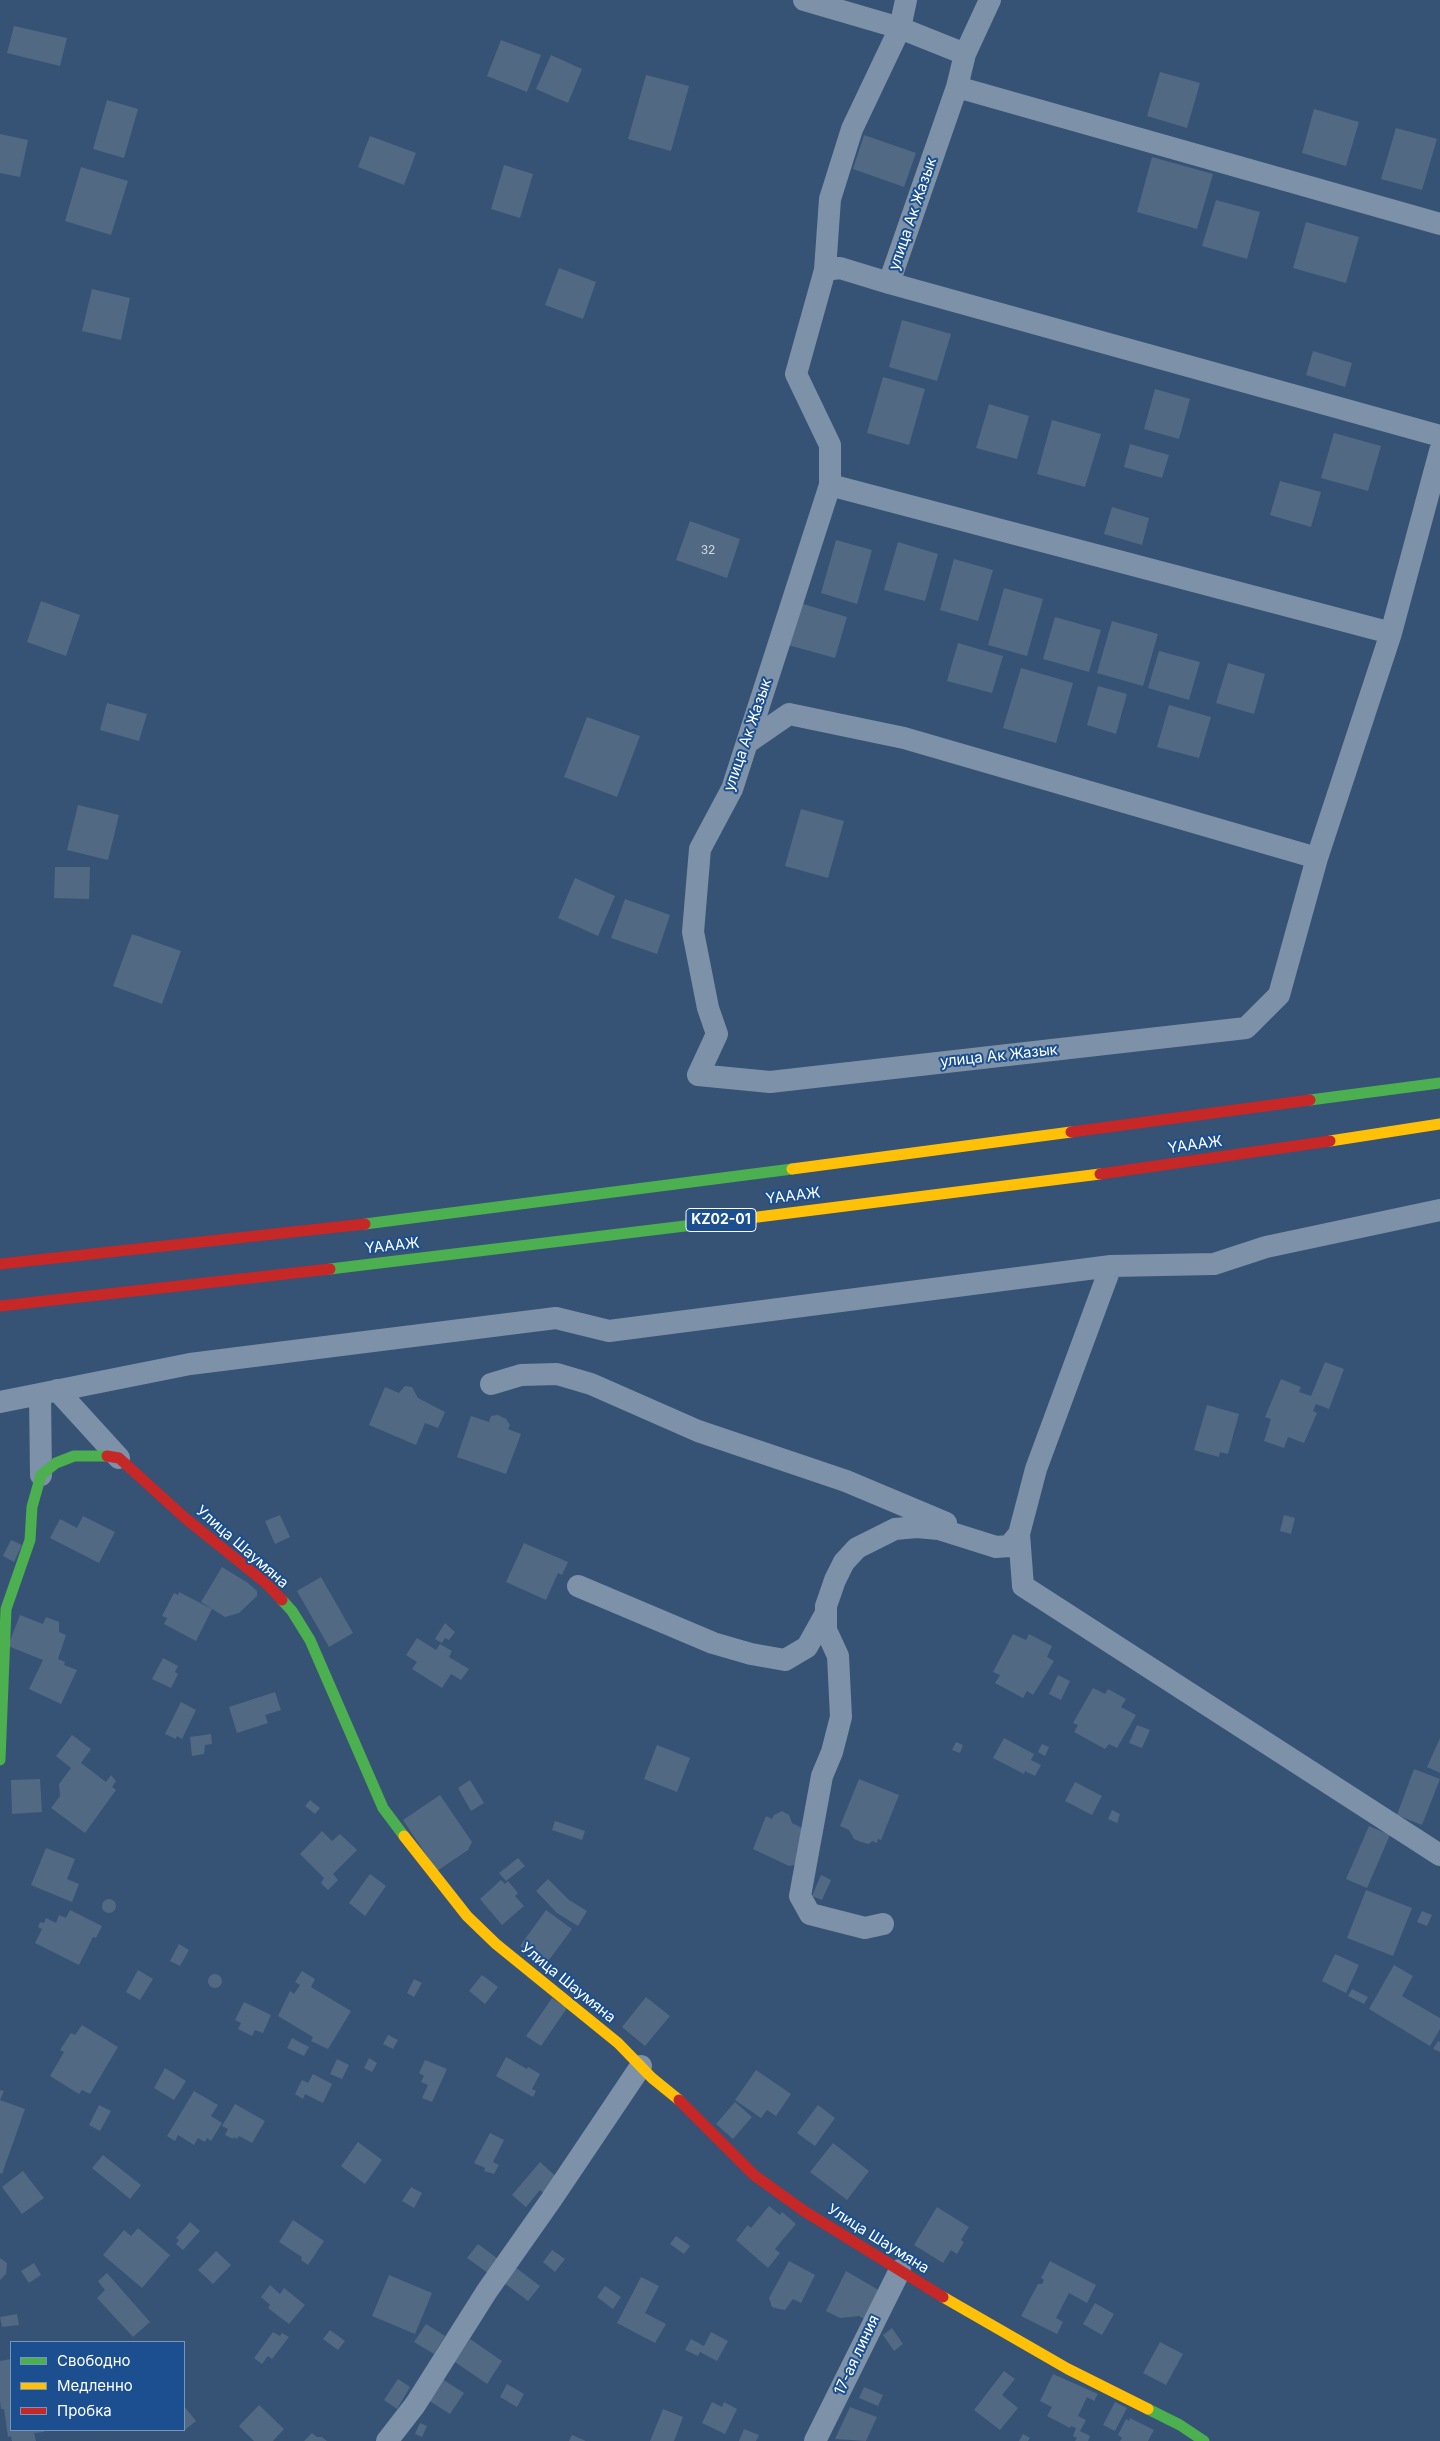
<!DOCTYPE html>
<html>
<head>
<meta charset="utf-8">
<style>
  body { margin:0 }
  #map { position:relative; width:1440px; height:2441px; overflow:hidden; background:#365274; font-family:Inter,sans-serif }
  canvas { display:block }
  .legend { position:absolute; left:10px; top:2341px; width:175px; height:90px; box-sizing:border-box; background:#1b4f8f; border:1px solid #7695bc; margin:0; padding:6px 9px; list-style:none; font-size:15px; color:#fff }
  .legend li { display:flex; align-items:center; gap:10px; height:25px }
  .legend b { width:25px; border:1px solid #7695bc }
</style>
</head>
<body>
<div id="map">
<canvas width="1440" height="2441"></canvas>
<ul class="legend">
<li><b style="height:6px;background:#4caf50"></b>Свободно</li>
<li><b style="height:6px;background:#ffc107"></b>Медленно</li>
<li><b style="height:6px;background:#c62828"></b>Пробка</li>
</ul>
</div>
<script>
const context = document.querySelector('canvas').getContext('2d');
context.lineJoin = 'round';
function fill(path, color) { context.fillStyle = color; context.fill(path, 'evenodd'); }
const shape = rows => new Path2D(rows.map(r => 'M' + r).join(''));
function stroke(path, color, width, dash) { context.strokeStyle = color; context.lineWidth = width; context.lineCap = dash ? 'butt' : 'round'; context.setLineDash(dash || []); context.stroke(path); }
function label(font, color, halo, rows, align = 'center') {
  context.font = font + ' Inter,sans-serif'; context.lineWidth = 4; context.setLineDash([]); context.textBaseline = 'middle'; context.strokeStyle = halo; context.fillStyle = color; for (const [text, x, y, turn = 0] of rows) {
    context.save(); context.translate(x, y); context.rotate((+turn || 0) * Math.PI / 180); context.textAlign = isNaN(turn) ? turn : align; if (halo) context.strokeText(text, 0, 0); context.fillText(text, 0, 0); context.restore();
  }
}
fill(shape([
  [14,26,67,38,60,66,7,53],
  [501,40,541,55,527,92,487,76],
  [551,55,582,69,568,103,536,89],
  [1160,72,1200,83,1187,128,1147,116],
  [646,75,689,86,671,151,628,139],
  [107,100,138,109,124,158,93,149],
  [1314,109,1359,122,1346,166,1302,153],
  [1396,128,1437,139,1422,190,1381,179],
  [0,134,28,140,20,177,0,173],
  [864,135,916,153,904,187,853,169],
  [370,136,416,153,404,185,358,167],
  [1152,157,1213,174,1197,229,1137,212],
  [504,165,533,174,520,218,491,209],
  [81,167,128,181,111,235,65,221],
  [1216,200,1260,212,1247,259,1202,246],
  [1306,222,1359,237,1346,283,1293,268],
  [559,268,596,282,583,319,545,305],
  [92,289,130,298,121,340,82,331],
  [902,320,951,334,937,381,889,367],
  [1313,351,1352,363,1345,387,1306,375],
  [883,377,925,389,909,445,867,433],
  [1155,389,1190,399,1179,439,1144,429],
  [989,404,1029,416,1017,459,976,448],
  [1052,420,1101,434,1085,487,1037,474],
  [1334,433,1381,446,1368,491,1321,478],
  [1130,444,1169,455,1162,478,1124,467],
  [1280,481,1321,492,1311,527,1270,515],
  [1112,507,1149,518,1142,545,1104,534],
  [690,521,740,539,727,578,676,560],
  [836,540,872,550,857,604,821,593],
  [898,542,938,554,925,601,884,590],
  [954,559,993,570,978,621,940,610],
  [1004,588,1043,599,1027,656,988,645],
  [41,601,80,615,66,656,27,642],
  [800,603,847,617,835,658,788,645],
  [1055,617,1101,630,1089,672,1043,659],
  [1112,621,1158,634,1143,686,1097,673],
  [958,643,1003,656,992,693,947,681],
  [1159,651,1200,662,1189,700,1148,688],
  [1228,663,1265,674,1254,714,1216,703],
  [1021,668,1073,683,1056,743,1003,728],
  [1098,686,1127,694,1116,734,1087,725],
  [107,703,147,714,139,741,100,730],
  [1169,705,1211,717,1199,758,1157,747],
  [587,717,640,736,617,797,564,777],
  [78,805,119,815,108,860,67,850],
  [801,809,844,821,828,878,785,866],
  [55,867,90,867,89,899,54,898],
  [575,878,615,896,598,936,558,918],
  [625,899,670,915,657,954,611,938],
  [132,934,181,951,162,1004,113,986],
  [1325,1362,1344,1369,1329,1409,1316,1404,1313,1411,1317,1413,1304,1443,1288,1437,1284,1448,1264,1441,1271,1419,1265,1417,1281,1379,1301,1387,1299,1392,1311,1396],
  [405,1386,412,1387,418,1398,445,1412,438,1428,425,1423,416,1445,369,1425,385,1387,399,1393],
  [1207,1405,1239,1414,1228,1454,1220,1452,1219,1457,1194,1450],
  [498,1415,506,1419,510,1425,508,1429,521,1434,506,1474,457,1457,471,1416,489,1422,491,1416],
  [280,1515,290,1537,275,1544,265,1521],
  [1284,1515,1295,1518,1291,1534,1280,1531],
  [83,1516,115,1532,99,1563,50,1538,60,1519,77,1528],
  [11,1540,22,1545,14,1562,3,1556],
  [524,1543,568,1562,562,1575,558,1573,546,1600,506,1582],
  [222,1567,248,1583,257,1591,257,1596,239,1613,225,1617,201,1602],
  [321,1577,353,1633,329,1647,297,1591],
  [179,1592,212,1609,196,1641,164,1624,167,1618,162,1616,174,1593,178,1595],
  [20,1615,43,1624,46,1617,59,1622,59,1632,66,1635,58,1659,65,1662,64,1665,77,1670,61,1704,29,1689,43,1660,8,1646],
  [445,1623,455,1632,449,1640,445,1638,442,1643,435,1639],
  [1013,1634,1026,1640,1029,1634,1052,1646,1047,1657,1054,1661,1033,1695,1027,1691,1023,1698,995,1683,1000,1675,993,1672],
  [417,1638,436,1650,440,1644,452,1651,449,1657,469,1669,461,1680,451,1674,442,1688,412,1669,417,1662,406,1655],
  [163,1658,178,1666,175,1672,178,1674,171,1688,152,1679],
  [1058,1675,1070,1681,1061,1700,1049,1694],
  [1093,1688,1105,1694,1108,1689,1126,1699,1121,1707,1136,1715,1117,1748,1109,1744,1105,1749,1074,1732,1078,1725,1073,1723],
  [275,1692,281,1710,265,1715,268,1723,237,1733,229,1707],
  [181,1702,196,1710,182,1739,177,1736,176,1739,165,1734],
  [1137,1725,1150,1730,1142,1748,1129,1743],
  [211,1734,212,1744,205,1745,204,1754,192,1756,190,1737],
  [72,1735,91,1749,81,1763,106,1782,111,1775,116,1781,112,1787,116,1790,85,1833,51,1808,60,1796,59,1784,71,1768,56,1756],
  [1004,1738,1034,1754,1031,1760,1041,1765,1035,1776,1025,1771,1024,1774,993,1758],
  [1440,1738,1440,1773,1427,1767],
  [956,1742,963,1745,960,1753,952,1750],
  [1042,1744,1049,1747,1045,1756,1038,1752],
  [657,1745,690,1758,677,1792,644,1779],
  [1414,1769,1440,1779,1422,1825,1397,1815],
  [40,1779,42,1812,12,1814,11,1780],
  [859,1779,899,1795,881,1840,878,1839,877,1843,872,1841,869,1844,861,1842,854,1839,849,1830,840,1826],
  [470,1780,484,1803,471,1811,458,1788],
  [1075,1782,1102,1796,1092,1815,1065,1801],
  [440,1795,472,1842,468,1850,437,1871,403,1820],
  [310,1800,320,1808,315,1814,305,1806],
  [1112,1810,1120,1814,1117,1823,1108,1819],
  [782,1811,789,1815,792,1823,806,1830,795,1865,789,1866,753,1849,766,1816,772,1819,774,1815],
  [555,1821,585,1831,582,1840,552,1830],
  [1369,1826,1390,1835,1367,1888,1346,1879],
  [322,1831,332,1841,340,1834,357,1850,333,1874,338,1880,328,1890,321,1883,324,1878,300,1854],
  [46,1848,75,1859,67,1879,79,1884,72,1902,31,1885],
  [518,1858,525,1866,506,1881,499,1873],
  [370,1874,386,1886,365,1916,349,1903],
  [821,1875,831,1880,822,1900,812,1896],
  [548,1879,569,1900,587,1911,578,1926,557,1913,536,1891],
  [501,1880,505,1884,508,1881,518,1893,515,1896,524,1906,502,1925,480,1899],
  [1366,1890,1412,1908,1393,1956,1347,1938],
  '102 1906a7 7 0 1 1 14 0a7 7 0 1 1-14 0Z',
  [70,1910,102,1926,96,1938,93,1937,79,1965,35,1943,42,1929,38,1927,40,1922,44,1923,46,1918,56,1923,59,1915,66,1918],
  [546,1910,572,1929,546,1964,520,1946],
  [1422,1911,1432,1915,1427,1926,1417,1922],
  [179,1944,189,1950,180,1966,170,1961],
  [1335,1954,1359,1965,1346,1993,1322,1981],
  [1394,1965,1413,1976,1402,1996,1440,2018,1440,2029,1430,2046,1369,2009],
  [138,1970,153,1979,140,2000,126,1992],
  [302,1971,315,1979,311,1987,351,2011,328,2049,311,2041,313,2037,278,2016,290,1991,294,1994,300,1985,295,1982],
  '208 1981a7 7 0 1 1 14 0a7 7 0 1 1-14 0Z',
  [482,1975,498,1987,485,2004,469,1991],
  [414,1979,422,1983,414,1997,407,1993],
  [1352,1989,1368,1997,1364,2004,1348,1996],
  [646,1997,670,2016,645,2046,622,2027],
  [552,1998,567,2008,541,2046,526,2036],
  [244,2002,271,2015,263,2033,255,2030,252,2036,238,2029,241,2023,235,2020],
  [82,2025,118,2047,90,2094,82,2090,79,2094,50,2076,64,2052,60,2050,71,2033,75,2035],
  [388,2035,398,2040,393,2049,383,2044],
  [292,2038,309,2047,304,2056,287,2048],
  [1438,2041,1440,2042,1440,2052,1433,2049],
  [506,2057,527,2069,528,2067,540,2074,532,2089,536,2091,533,2097,496,2076],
  [369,2058,377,2063,372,2072,364,2068],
  [337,2059,349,2065,342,2079,330,2074],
  [425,2060,447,2069,432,2102,422,2098,428,2085,421,2082,424,2076,419,2073],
  [165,2068,186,2081,174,2100,154,2088],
  [756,2070,791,2094,776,2116,767,2110,761,2118,735,2100],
  [313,2074,332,2084,323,2103,305,2094,303,2099,295,2094,302,2080,308,2083],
  [0,2090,4,2091,0,2100,25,2109,2,2174,0,2173],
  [194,2091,218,2105,211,2116,222,2123,211,2141,207,2138,205,2142,198,2138,194,2145,178,2135,175,2141,167,2136],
  [735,2102,752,2117,733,2139,716,2124],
  [235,2104,265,2121,252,2143,239,2136,237,2139,234,2137,233,2139,225,2135,228,2129,222,2126],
  [99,2105,111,2111,100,2131,89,2125],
  [818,2105,835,2118,815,2146,797,2133],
  [490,2133,504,2140,493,2162,499,2165,494,2174,484,2171,485,2168,474,2163],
  [358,2142,382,2160,365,2184,341,2166],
  [833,2143,869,2171,847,2200,810,2172],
  [103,2155,141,2185,130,2199,92,2168],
  [540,2162,560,2180,547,2196,540,2190,526,2207,512,2195],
  [23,2171,44,2198,22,2214,2,2187],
  [411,2187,422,2193,414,2208,402,2201],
  [769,2206,780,2215,782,2212,796,2224,775,2249,780,2253,768,2268,736,2240,748,2225,751,2228],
  [937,2207,969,2227,961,2240,964,2242,957,2254,951,2250,943,2263,914,2245],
  [293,2220,324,2241,308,2265,301,2260,302,2257,279,2242],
  [190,2222,200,2231,183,2250,176,2244,179,2240,176,2238],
  [138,2228,170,2255,142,2288,103,2255,124,2230,131,2236],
  [676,2236,690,2246,684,2254,670,2244],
  [478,2244,498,2259,488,2273,467,2258],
  [552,2250,565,2259,555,2272,543,2262],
  [216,2251,231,2265,213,2284,198,2270],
  [0,2258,7,2263,6,2274,0,2280],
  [789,2261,815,2275,801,2303,793,2299,785,2310,779,2309,772,2307,769,2298],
  [1050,2261,1096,2285,1087,2303,1069,2293,1056,2318,1063,2322,1057,2334,1021,2316,1038,2284,1042,2284,1044,2280,1041,2278],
  [34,2263,41,2275,29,2283,21,2271],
  [515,2267,540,2286,528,2301,503,2282],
  [846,2271,882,2292,868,2321,859,2316,840,2318,826,2311],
  [107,2273,150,2322,133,2337,97,2298,105,2290,98,2281],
  [389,2275,432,2293,415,2334,372,2316],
  [641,2277,659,2286,645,2313,666,2324,655,2343,617,2323],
  [270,2285,280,2294,284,2288,305,2305,289,2324,268,2308,270,2305,261,2297],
  [605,2286,621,2297,613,2309,597,2297],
  [1095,2303,1114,2314,1102,2335,1083,2324],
  [17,2314,19,2325,2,2327,0,2317],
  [426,2324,445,2336,434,2354,414,2342],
  [892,2328,903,2344,894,2351,883,2335],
  [330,2330,345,2341,338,2350,323,2339],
  [273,2332,280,2336,282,2333,289,2337,272,2359,268,2356,262,2364,254,2358],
  [711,2332,728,2341,717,2361,700,2352,698,2356,685,2350,691,2339,704,2346],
  [470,2339,502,2361,487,2384,455,2362],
  [1160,2342,1183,2354,1166,2385,1143,2373],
  [11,2359,11,2430,44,2430,44,2432,34,2433,36,2441,12,2441,11,2436,8,2437,4,2409,1,2409,0,2401,0,2361],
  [1004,2371,1015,2379,1002,2395,1018,2408,1000,2430,974,2410],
  [1053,2374,1098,2394,1094,2401,1087,2397,1078,2416,1086,2420,1080,2431,1090,2436,1088,2441,1075,2441,1077,2438,1073,2436,1076,2428,1071,2426,1070,2428,1047,2416,1052,2407,1040,2401],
  [398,2379,410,2387,397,2409,384,2400],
  [442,2379,464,2393,450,2414,428,2400],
  [507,2384,524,2394,517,2407,500,2397],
  [864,2387,883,2395,878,2406,859,2398],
  [712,2402,722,2407,724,2402,737,2409,725,2434,702,2423],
  [1115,2402,1127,2408,1115,2431,1103,2425],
  [259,2405,284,2429,273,2441,254,2441,239,2426],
  [184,2406,196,2421,185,2430,184,2428],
  [850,2407,877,2417,866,2441,835,2439],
  [663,2409,683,2417,674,2441,650,2441],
  [1130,2418,1154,2430,1148,2441,1120,2441,1122,2438,1118,2435,1126,2419,1129,2421],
  [420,2423,427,2426,422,2437,415,2434],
  [744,2429,759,2435,756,2441,739,2441],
  [312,2433,317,2437,322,2437,327,2441,304,2441],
  [1023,2434,1030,2438,1028,2441,1019,2441],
  [572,2435,586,2441,569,2441]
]), '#526984');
stroke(shape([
  [804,0,900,28,965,54],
  [990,0,965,54,957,87,889,283,840,268,825,270,796,374,830,445,830,485,732,789,700,849,693,932,708,1008,717,1034,698,1075,770,1082,1246,1028,1279,995,1317,858,1391,633,1440,451],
  [957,87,1440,224],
  [825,270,830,199,852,129,900,28,906,0],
  [889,283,1440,436],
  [830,485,1391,633],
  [747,743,789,714,904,738,1317,858],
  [1111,1266,1036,1469,1019,1534,1023,1586,1440,1855],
  [491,1384,521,1375,557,1374,591,1384,698,1431,846,1481,946,1523],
  [57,1390,119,1458],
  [40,1394,41,1475],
  [0,1402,190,1364,556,1318,609,1331,1111,1266,1214,1264,1266,1247,1440,1210],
  [578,1586,713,1643,751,1654,785,1660,807,1647,826,1613],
  [883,1924,865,1928,810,1914,800,1896,822,1776,832,1752,841,1717,838,1656,826,1630,826,1606,835,1580,844,1562,857,1548,895,1529,917,1527,939,1529,996,1547,1009,1546,1019,1534],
  [387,2441,415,2405,487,2291,551,2200,641,2066],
  [815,2441,900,2270]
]), '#7d92a8', 22);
stroke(shape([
  [1310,1100,1440,1083],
  [365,1224,792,1169],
  [330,1269,718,1222],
  [282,1600,292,1611,310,1640,383,1808,404,1836],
  [0,1760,6,1609,30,1540,32,1507,41,1475,56,1463,74,1456,107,1456],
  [1148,2409,1180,2425,1204,2441]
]), '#4caf50', 11);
stroke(shape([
  [1330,1141,1440,1124],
  [792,1169,1071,1132],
  [718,1222,1100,1174],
  [404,1836,467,1916,496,1944,618,2043,652,2078,679,2100],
  [943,2297,1068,2369,1148,2409]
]), '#ffc107', 11);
stroke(shape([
  [1071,1132,1310,1100],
  [1100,1174,1330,1141],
  [0,1264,365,1224],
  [0,1306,330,1269],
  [107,1456,119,1458,185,1518,267,1584,282,1600],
  [679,2100,754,2175,804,2211,943,2297]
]), '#c62828', 11);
label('12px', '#d4dae0', null, [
  ["32",708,550]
]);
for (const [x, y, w] of [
  [721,1220,70]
]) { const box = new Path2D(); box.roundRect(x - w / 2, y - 11.5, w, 23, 4); context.fillStyle = '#1b4f8f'; context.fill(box); stroke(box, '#fff', 1); }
label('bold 14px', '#fff', null, [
  ["KZ02-01",721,1220]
]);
label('15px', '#fff', '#1b4f8f', [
  ["улица Ак Жазык",913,214,-71],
  ["улица Ак Жазык",748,735,-71],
  ["улица Ак Жазык",999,1056,-6],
  ["ҮАААЖ",1195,1145,-8],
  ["ҮАААЖ",793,1196,-7],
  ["ҮАААЖ",392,1246,-6],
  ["Улица Шаумяна",242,1547,41],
  ["Улица Шаумяна",568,1983,39],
  ["Улица Шаумяна",878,2239,32],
  ["17-ая линия",857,2355,-65]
]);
</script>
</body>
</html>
